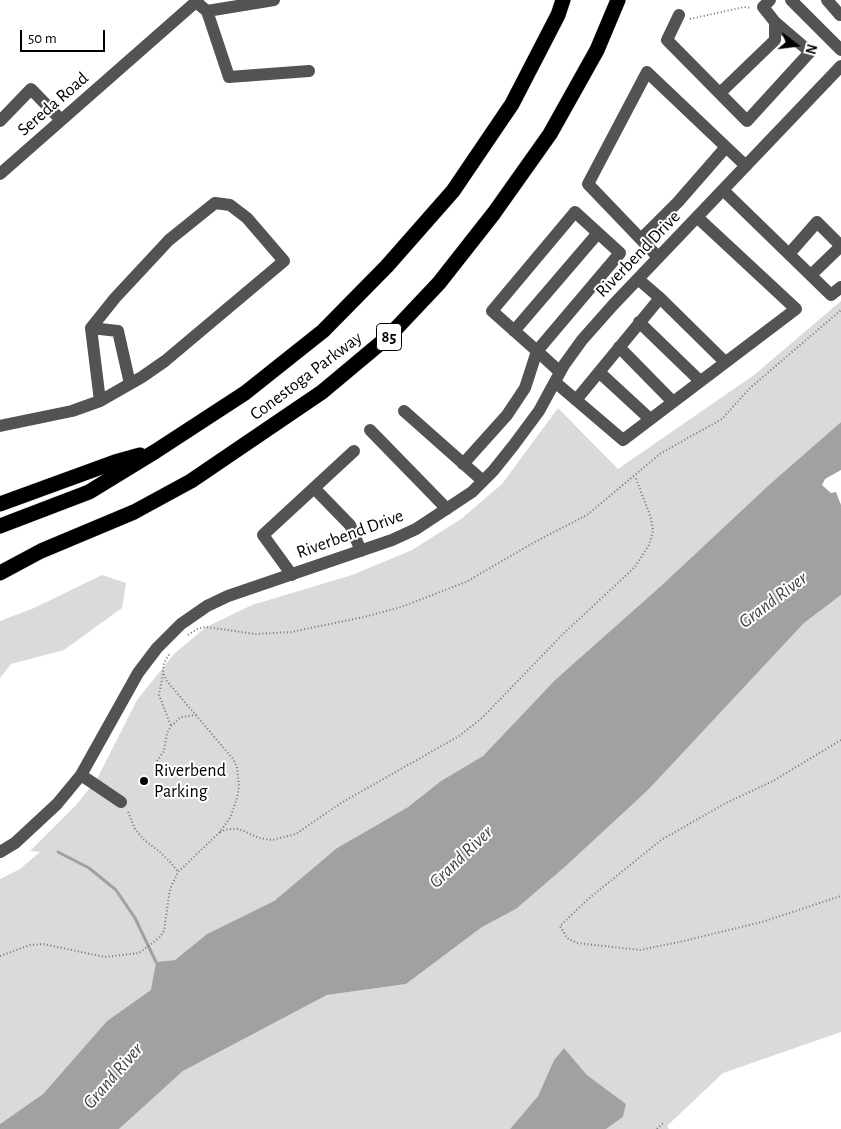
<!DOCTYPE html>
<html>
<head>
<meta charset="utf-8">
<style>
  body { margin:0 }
  #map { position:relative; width:841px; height:1129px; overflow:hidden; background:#fff; font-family:"Alegreya Sans",sans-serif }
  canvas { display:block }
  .north { position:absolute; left:771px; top:20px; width:50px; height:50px; -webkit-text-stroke:4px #fff; paint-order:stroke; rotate:105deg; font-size:14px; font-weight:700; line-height:20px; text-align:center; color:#000 }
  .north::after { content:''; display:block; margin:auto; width:18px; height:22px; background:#000; clip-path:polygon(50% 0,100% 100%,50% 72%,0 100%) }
  .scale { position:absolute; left:20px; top:30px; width:85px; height:22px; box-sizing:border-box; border:2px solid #000; border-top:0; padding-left:6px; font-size:15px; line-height:18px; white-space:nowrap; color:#000; -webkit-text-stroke:4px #fff; paint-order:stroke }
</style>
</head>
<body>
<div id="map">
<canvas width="841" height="1129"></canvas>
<div class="north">N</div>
<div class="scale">50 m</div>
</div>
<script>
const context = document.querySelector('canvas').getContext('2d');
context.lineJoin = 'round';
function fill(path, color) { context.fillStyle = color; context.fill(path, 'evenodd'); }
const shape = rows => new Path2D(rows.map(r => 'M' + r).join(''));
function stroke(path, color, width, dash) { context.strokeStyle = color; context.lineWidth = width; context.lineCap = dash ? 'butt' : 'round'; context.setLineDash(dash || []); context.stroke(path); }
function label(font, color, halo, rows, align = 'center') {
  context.font = font + ' "Alegreya Sans",sans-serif'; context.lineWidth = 4; context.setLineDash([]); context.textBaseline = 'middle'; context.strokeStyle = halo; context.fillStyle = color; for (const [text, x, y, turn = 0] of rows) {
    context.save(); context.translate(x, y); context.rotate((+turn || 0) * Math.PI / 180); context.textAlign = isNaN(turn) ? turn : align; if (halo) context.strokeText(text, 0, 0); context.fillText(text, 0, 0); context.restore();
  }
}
fill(shape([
  [841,301,841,422,770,484,662,585,555,680,483,756,441,781,408,807,337,848,274,901,207,934,175,960,156,962,152,990,107,1021,43,1094,0,1124,0,879,20,869,40,852,30,851,76,805,97,779,137,700,174,654,206,627,252,605,352,575,412,550,461,519,502,484,558,408,618,469,754,375],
  [102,575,126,583,122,608,64,650,11,664,0,678,0,621,34,608],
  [841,595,841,1032,723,1073,667,1126,669,1129,606,1129,623,1117,626,1104,587,1075,564,1048,554,1060,538,1096,510,1129,119,1129,183,1071,327,995,406,984,482,927,516,909,567,865,648,790,804,623]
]), '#dadada');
fill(shape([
  [841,422,841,470,825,479,822,485,831,493,836,492,841,505,841,595,804,623,648,790,567,865,516,909,482,927,406,984,327,995,183,1071,119,1129,0,1129,0,1124,43,1094,107,1021,151,990,156,962,175,960,207,934,274,901,337,848,408,807,441,781,483,756,555,680,662,585,770,484],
  [564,1048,587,1075,626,1104,623,1117,606,1129,510,1129,538,1096,554,1060]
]), '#a1a1a1');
stroke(shape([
  [58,852,89,868,116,890,135,918,156,962]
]), '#a1a1a1', 3);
const highway = shape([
  [0,504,115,462,140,455],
  [0,526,89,492,156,451,245,393,323,331,387,266,453,191,512,104,558,15,563,0],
  [0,573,41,551,134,512,191,481,322,392,389,336,439,283,494,213,550,134,597,50,618,0]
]);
stroke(highway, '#dbdbdb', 16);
stroke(shape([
  [690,19,744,7,751,8],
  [188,635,197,629,206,627,255,634,291,632,364,617,401,607,466,582,533,543,587,515,661,453,722,419,750,388,841,310],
  [163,674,159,695,171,726],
  [841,740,773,781,726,803,661,840,587,900,560,926,567,938,577,943,640,950,679,942,762,922,841,896],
  [157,761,164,751,167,733,171,726,181,717,197,715],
  [128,812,135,829,144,840,159,851,171,863,178,872],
  [220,832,228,829,239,829,259,838,272,840,296,834,341,803,459,736,482,718,563,634,635,567,649,545,653,531,651,518,635,476],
  [0,956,30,945,43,944,105,957,139,953,159,938,164,931,170,889,178,872,220,832,231,816,237,798,239,787,237,767,233,759,166,680,163,672,164,663,170,653],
  [657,1129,663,1123]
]), '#757575', 2, [1, 2.5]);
stroke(shape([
  [791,0,841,50],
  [827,0,840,15,841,14],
  [196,2,207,11,229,77,309,71],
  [207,11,274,0],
  [679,15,667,40,747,121,810,52,775,22],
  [720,93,775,40,775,22,763,7,770,0],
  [0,121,31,89,61,120],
  [0,174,198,0],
  [723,190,831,295,841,287],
  [641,239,678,202,726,147],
  [789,254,817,222,841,246],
  [658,257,588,184,647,72,746,166],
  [811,275,841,246],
  [638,279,660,298,725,362],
  [639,322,700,381],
  [91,328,118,331,130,384],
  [514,331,598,233],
  [619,347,673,402],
  [599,372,650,419],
  [555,382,623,440,796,309,697,217],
  [576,400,660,298],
  [404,411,483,481],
  [0,426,72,411,100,401,142,377,165,361,284,261,247,218,230,205,215,203,169,240,115,298,91,328,100,401],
  [370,430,447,509],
  [463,464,507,415,525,388,537,351,620,253,575,212,492,311,537,351,560,372],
  [314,488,350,525,361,551],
  [292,575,263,535,354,451],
  [81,775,121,802],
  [0,852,15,843,57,804,81,775,138,673,157,648,181,624,207,606,228,596,392,540,416,529,472,492,493,471,513,446,539,411,564,365,582,340,613,305,841,66]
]), '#535353', 12);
stroke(highway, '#000', 15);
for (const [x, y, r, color] of [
  [144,781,5,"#000"]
]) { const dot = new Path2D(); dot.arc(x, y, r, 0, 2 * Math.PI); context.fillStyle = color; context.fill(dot); stroke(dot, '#fff', 2); }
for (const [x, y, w] of [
  [389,337,25]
]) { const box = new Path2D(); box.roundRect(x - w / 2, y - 13.5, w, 27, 4); context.fillStyle = '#fff'; context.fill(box); stroke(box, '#000', 1); }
label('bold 16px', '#000', null, [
  ["85",389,337]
]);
label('18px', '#000', '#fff', [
  ["Sereda Road",53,104,-41],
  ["Riverbend Drive",638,254,-46],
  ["Conestoga Parkway",306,376,-37],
  ["Riverbend Drive",350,534,-20]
]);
label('18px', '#000', '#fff', [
  ["Riverbend",154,771],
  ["Parking",154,792]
], 'left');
label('italic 19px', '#424242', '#fff', [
  ["Grand River",773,600,-37],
  ["Grand River",461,857,-44],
  ["Grand River",113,1076,-49]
]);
</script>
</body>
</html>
